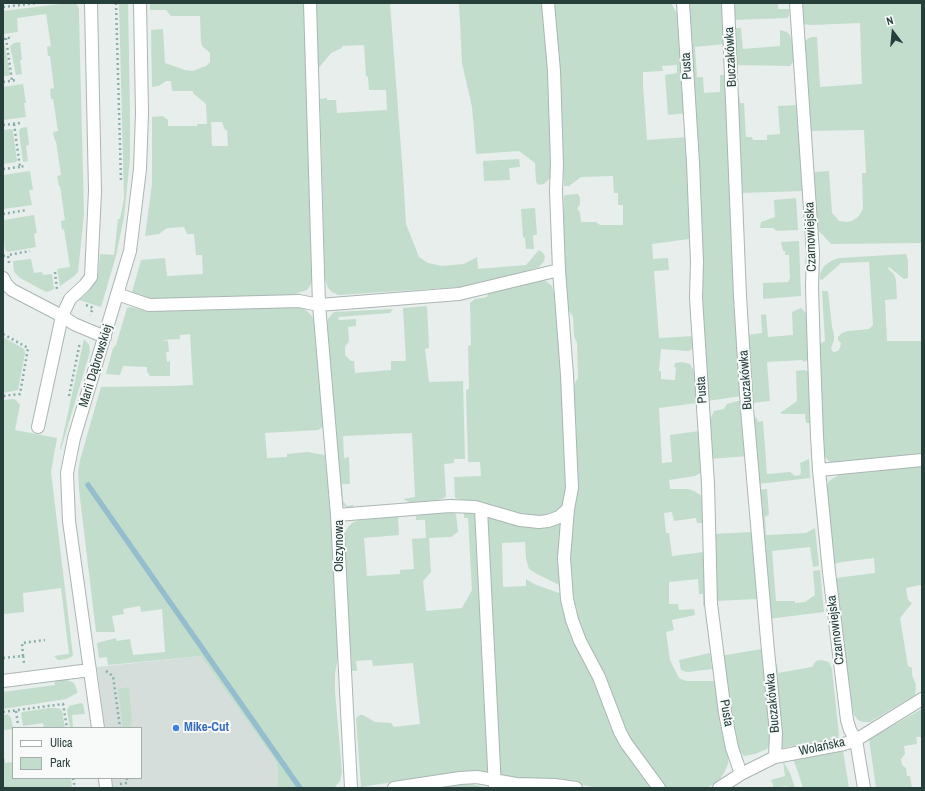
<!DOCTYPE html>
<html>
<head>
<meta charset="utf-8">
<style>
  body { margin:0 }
  #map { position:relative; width:925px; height:791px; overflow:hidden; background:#e7eeec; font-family:"Archivo Narrow",sans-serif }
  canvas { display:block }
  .frame { position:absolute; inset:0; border:4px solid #273f3b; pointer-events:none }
  .legend { position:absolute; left:12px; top:727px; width:130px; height:52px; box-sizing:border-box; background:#f7faf9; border:1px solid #a4afad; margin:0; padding:5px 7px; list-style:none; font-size:12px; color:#273f3b }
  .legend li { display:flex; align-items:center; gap:8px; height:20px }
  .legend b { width:20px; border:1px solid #a4afad }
  .north { position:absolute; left:873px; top:12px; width:40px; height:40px; -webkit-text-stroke:3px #f7faf9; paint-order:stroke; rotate:344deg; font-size:11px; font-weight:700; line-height:16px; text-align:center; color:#273f3b }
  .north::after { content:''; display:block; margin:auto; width:14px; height:18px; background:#273f3b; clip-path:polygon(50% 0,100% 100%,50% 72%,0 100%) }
</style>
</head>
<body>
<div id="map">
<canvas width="925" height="791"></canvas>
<div class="frame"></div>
<ul class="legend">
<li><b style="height:5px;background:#fff"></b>Ulica</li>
<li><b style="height:11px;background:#c2ddcc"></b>Park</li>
</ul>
<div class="north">N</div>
</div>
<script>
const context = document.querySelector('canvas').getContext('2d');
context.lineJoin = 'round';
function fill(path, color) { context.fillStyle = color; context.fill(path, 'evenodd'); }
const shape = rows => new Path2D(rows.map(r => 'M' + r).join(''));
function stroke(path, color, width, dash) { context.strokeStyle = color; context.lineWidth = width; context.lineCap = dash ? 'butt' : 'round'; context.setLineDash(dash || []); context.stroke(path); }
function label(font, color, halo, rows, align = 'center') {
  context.font = font + ' "Archivo Narrow",sans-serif'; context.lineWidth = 4; context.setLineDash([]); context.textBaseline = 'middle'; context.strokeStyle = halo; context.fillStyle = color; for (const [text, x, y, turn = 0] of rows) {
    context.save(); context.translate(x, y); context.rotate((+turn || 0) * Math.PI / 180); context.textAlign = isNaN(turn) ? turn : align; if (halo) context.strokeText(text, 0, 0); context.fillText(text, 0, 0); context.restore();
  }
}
fill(shape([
  [201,656,277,763,278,788,113,788,112,778,141,778,141,728,105,728,97,667]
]), '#d5dedb');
fill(shape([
  [68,3,76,3,79,9,79,16,84,214,78,272,73,277,60,286,57,269,70,267,64,229,62,230,61,221,65,220,60,186,59,186,57,176,61,175,56,141,55,141,53,132,58,131,53,99,51,99,50,89,54,88,50,56,48,56,47,47,51,46,46,14,17,18,18,32,3,34,3,11],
  [119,3,128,3,130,113,130,159,124,217,116,256,101,307,79,300,87,293,95,283,98,276,100,254,114,255,118,219,120,219,124,198],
  [150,3,306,3,314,272,311,284,307,290,292,295,248,298,149,299,138,296,132,292,141,260,165,258,167,276,203,274,202,255,196,255,194,234,187,234,184,227,167,228,159,234,145,236,152,184,152,117,163,116,168,120,168,126,197,126,197,124,207,124,206,104,193,93,193,91,172,91,171,81,166,81,159,86,152,87,151,30,163,29,165,63,185,70,193,71,206,66,210,62,210,53,202,46,201,41,200,16,171,16,166,10,150,10],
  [211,122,222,122,225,130,227,130,228,146,212,146],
  [316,3,390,3,403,175,406,224,419,257,428,263,442,266,464,264,477,257,478,269,526,265,539,250,542,252,545,256,544,261,539,267,516,274,461,287,339,295,332,292,328,288,325,279,320,99,327,98,327,100,336,100,337,113,387,110,386,90,369,90,368,77,366,76,364,45,342,46,342,48,331,53,318,69],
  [459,3,543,3,552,112,553,166,550,178,544,184,539,185,536,182,535,163,519,151,476,154,472,107,462,63],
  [554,3,671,3,679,17,686,113,668,115,665,75,677,73,677,65,662,66,663,71,643,72,643,85,647,140,687,137,689,239,652,244,653,259,668,258,669,270,654,271,659,338,694,336,692,349,689,351,661,349,659,371,661,371,661,379,675,380,676,368,674,367,675,363,682,362,690,364,694,371,696,380,697,403,659,408,662,463,672,462,670,435,699,431,702,472,695,476,669,480,670,489,688,489,694,491,702,496,703,523,697,523,696,518,674,521,672,512,664,513,666,533,669,533,672,556,704,552,706,606,703,606,703,594,699,594,698,579,669,582,669,604,678,604,679,610,694,609,695,615,672,620,674,630,666,632,670,660,679,678,686,681,716,681,729,755,728,764,724,773,718,782,706,788,664,788,629,739,582,633,576,610,570,580,569,552,571,389,578,378,577,343,574,336,573,317,568,309,563,250,564,197,565,195,578,194,580,198,580,205,578,207,578,210,580,212,581,222,596,222,600,225,623,225,623,205,618,205,618,193,614,193,613,176,581,177,569,186,564,186,559,73],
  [688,3,724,3,725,44,695,47,697,77,703,77,704,93,720,92,720,75,727,75,742,396,707,401],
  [732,3,778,3,778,9,789,9,789,16,787,18,733,20],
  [800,3,922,3,922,243,831,244,818,230,816,219,813,172,829,171,832,213,839,221,846,222,852,221,859,216,863,209,862,173,866,173,864,130,810,131,803,42,811,37,817,37,820,87,862,84,860,23,810,25,802,24],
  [733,28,741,28,743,49,780,46,780,30,787,32,790,35,792,41,794,61,790,66,737,65,737,78,735,78],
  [20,42,22,60,20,60,22,74,16,75,10,46,14,43],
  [3,44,5,46,10,73,9,76,3,76],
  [23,84,26,103,24,103,26,117,3,120,3,87],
  [736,95,739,95,740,103,744,103,746,137,752,137,753,140,767,140,767,135,780,134,778,106,796,105,800,138,803,191,741,193],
  [27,127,29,145,26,146,28,161,23,162,19,131,21,128],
  [11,129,13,131,17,161,16,162,3,164,3,130],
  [519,159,520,167,509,168,510,180,484,181,483,161],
  [30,171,33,190,29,190,32,205,3,209,3,175],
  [796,198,798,230,777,231,773,228,760,228,761,222,775,217,774,200],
  [535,208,537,235,533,235,534,249,526,249,525,238,523,237,521,209],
  [34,215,37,233,34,234,36,247,8,252,5,250,3,229,4,220],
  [799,241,801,296,763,299,763,283,788,282,790,278,789,255,785,255,785,251,783,251,781,242],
  [906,254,908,260,908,278,904,279,889,267,888,269,894,274,896,280,897,299,885,300,887,341,922,341,922,454,834,463,829,461,825,457,822,446,818,345,825,341,822,291,828,291,832,326,834,335,834,340,831,348,833,352,838,351,840,348,841,343,838,340,838,337,842,333,848,331,869,329,873,325,869,262,841,263,822,280,820,279,820,274,824,266,831,261,839,258],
  [31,259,34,273,42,272,43,275,52,274,54,289,50,291,46,292,20,278,16,274,14,271,13,261],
  [540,280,546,281,552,286,555,296,559,325,567,471,565,504,560,510,551,515,524,517,455,498,454,477,481,476,480,462,468,462,466,390,469,389,468,346,471,345,470,303,475,299,487,297,489,291],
  [299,306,307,311,312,316,315,323,324,411,323,427,318,430,265,433,267,458,287,457,287,454,307,452,325,455,334,549,340,636,338,657,335,673,335,692,342,772,340,781,335,787,333,788,278,788,277,763,201,656,108,665,107,657,99,658,97,643,116,638,116,641,130,639,133,655,165,652,162,609,141,612,140,606,123,609,124,614,112,616,115,632,96,632,79,490,78,472,80,460,101,387,171,386,193,385,190,334,180,335,180,339,162,340,168,341,169,352,166,352,167,362,170,361,170,376,150,376,147,372,147,367,123,366,120,375,106,374,113,348,116,345,127,308,130,307,152,311],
  [427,306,429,348,425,349,429,382,463,381,465,459,454,459,454,463,444,464,446,496,444,498,434,501,421,503,409,502,403,499,415,497,412,433,343,436,344,458,349,457,350,484,342,484,343,501,347,506,353,505,354,508,353,509,347,508,343,505,340,497,327,323,328,319,334,312,393,309,390,313,338,317,339,320,356,319,356,326,348,327,349,341,345,347,345,355,351,361,354,361,355,373,391,370,391,361,406,361,403,308],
  [801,308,807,314,808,360,803,362,803,360,767,362,770,401,751,403,747,335,762,333,761,315,766,314,768,337,793,335,792,312],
  [3,337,24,349,25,353,18,390,3,393],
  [84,339,89,345,90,352,61,449,60,449],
  [804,370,808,371,810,423,806,423,805,414,782,414,780,413,797,401,796,371],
  [13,399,16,400,20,405,15,430,57,438,51,472,73,656,66,659,58,660,54,656,69,654,61,588,23,593,24,612,3,614,3,400],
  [742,400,747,456,711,459,710,420,714,411,724,409,727,404],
  [752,417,757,418,758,422,763,421,767,474,790,472,795,476,800,475,801,472,800,463,809,459,810,478,758,484],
  [922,464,922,586,920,585,906,588,908,600,912,603,900,618,908,666,912,668,912,675,916,685,915,695,870,722,863,722,858,720,854,715,851,707,836,578,875,573,874,558,842,562,834,564,826,488,829,481,842,473],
  [767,489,769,515,765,517,766,535,806,533,815,528,819,566,813,567,810,547,772,551,776,601,795,601,795,603,805,602,815,595,813,571,820,570,824,612,768,619,758,490],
  [440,512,451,512,456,514,458,532,451,537,429,538,431,572,423,581,426,611,462,608,472,590,468,518,464,518,464,513,467,512,564,519,561,586,535,573,529,569,526,559,525,542,502,543,503,587,526,586,526,579,536,585,562,594,649,782,649,788,598,788,572,783,520,779,481,771,462,771,361,787,356,718,360,715,363,715,375,722,391,723,394,727,420,724,413,663,373,666,372,660,356,661,357,671,352,671,343,542,344,534,348,527,352,523,359,520,398,517,399,535,364,538,367,576,400,574,400,570,414,569,412,539,426,538,425,520,416,520,416,516],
  [752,532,757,599,715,601,713,534],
  [762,649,771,725,771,742,767,749,755,754,744,756,738,749,720,656],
  [710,653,712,669,688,672,681,670,679,660],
  [821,660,829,662,832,669,839,735,838,738,782,748,773,664,777,664,778,673,812,667,816,661],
  [54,679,67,680,74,683,77,690,77,693,66,699,3,709,3,692,55,685],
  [129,687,132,720,130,728,123,728,118,689],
  [81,703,83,704,85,714,72,715,73,728,70,728,67,710,69,706],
  [48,708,57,708,60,709,62,711,65,728,44,728,43,723,23,726,21,713,23,712],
  [922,709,922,737,916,737,917,744,904,746,905,754,901,759,902,765,906,768,907,776,910,776,912,788,876,788,869,739],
  [8,714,11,718,13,729,3,730,3,715],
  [840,750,843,751,849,788,803,788,798,772,793,759],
  [3,759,5,759,5,763,13,762,13,778,71,778,72,788,3,788],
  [783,761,790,773,795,788,787,788,787,786,774,788,771,780,785,776],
  [461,784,472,784,487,788,436,788]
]), '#c2ddcc');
stroke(shape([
  [88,485,300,788]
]), '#94bece', 5.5);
const minor = shape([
  [310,3,319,305,337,515],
  [548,3,554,71,557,164,556,191,559,270,567,375,572,488,568,509,564,558,567,599,572,620,580,641,599,677,620,732,626,743,659,788],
  [683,3,693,163,697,262,696,298,708,484,711,604,725,713,732,748,741,774],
  [728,3,740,296,747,409,767,640,776,733,775,757],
  [796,3,813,253,812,286,814,356,817,436,819,470,829,572,847,720,850,730,856,740,864,788],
  [3,278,6,284,12,290,62,316,74,324,105,337],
  [117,294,149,305,299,301,319,305,459,294,559,270],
  [38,427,62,316,70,299,85,285,91,277,95,191,91,3],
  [819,470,922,460],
  [481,509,495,788],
  [3,681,90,670],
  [98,728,69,521,67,473,74,438,130,251,140,169,142,113,140,3],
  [105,778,106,788],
  [351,788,337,515,450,506,475,507,520,520,539,522,548,521,559,517,568,509],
  [394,788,460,778,477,777,516,784,555,785,576,788],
  [719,788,741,774,775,757,844,744,856,740,922,699]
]);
stroke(minor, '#aab6b3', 14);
stroke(shape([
  [116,3,121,182],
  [3,7,37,3],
  [6,38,12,81],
  [3,39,13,37],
  [3,82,16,80],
  [14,124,20,167,24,166],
  [3,125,20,123],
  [3,169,20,167],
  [3,214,27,210],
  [3,256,8,255],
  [9,263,8,255,30,251],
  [55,272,57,290],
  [86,305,93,308,90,315],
  [3,334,28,348,20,394,3,396],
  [69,396,80,342],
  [23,656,22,643,45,640],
  [3,658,23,656,24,663],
  [106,671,113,676,120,728],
  [16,711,18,725],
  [3,712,63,704,67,728],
  [73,778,75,788],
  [120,784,127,783,127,778]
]), '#8aafa8', 2.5, [2, 3]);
stroke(minor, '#fff', 12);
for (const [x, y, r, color] of [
  [176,728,4,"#3f7fe0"]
]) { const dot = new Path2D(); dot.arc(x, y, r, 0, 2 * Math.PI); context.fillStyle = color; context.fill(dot); stroke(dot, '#f7faf9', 1.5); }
label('13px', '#273f3b', '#f7faf9', [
  ["Buczakówka",731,57,-93],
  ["Pusta",687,66,-93],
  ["Czarnowiejska",811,237,-92],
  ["Marii Dąbrowskiej",96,366,-73],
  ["Buczakówka",746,380,-94],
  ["Pusta",702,390,-94],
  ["Olszynowa",340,546,-90],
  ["Czarnowiejska",836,630,-97],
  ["Buczakówka",773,703,-95],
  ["Pusta",726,713,80],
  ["Wolańska",822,747,-12]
]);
label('bold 13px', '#366cbe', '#f7faf9', [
  ["Mike-Cut",184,728]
], 'left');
</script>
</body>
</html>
